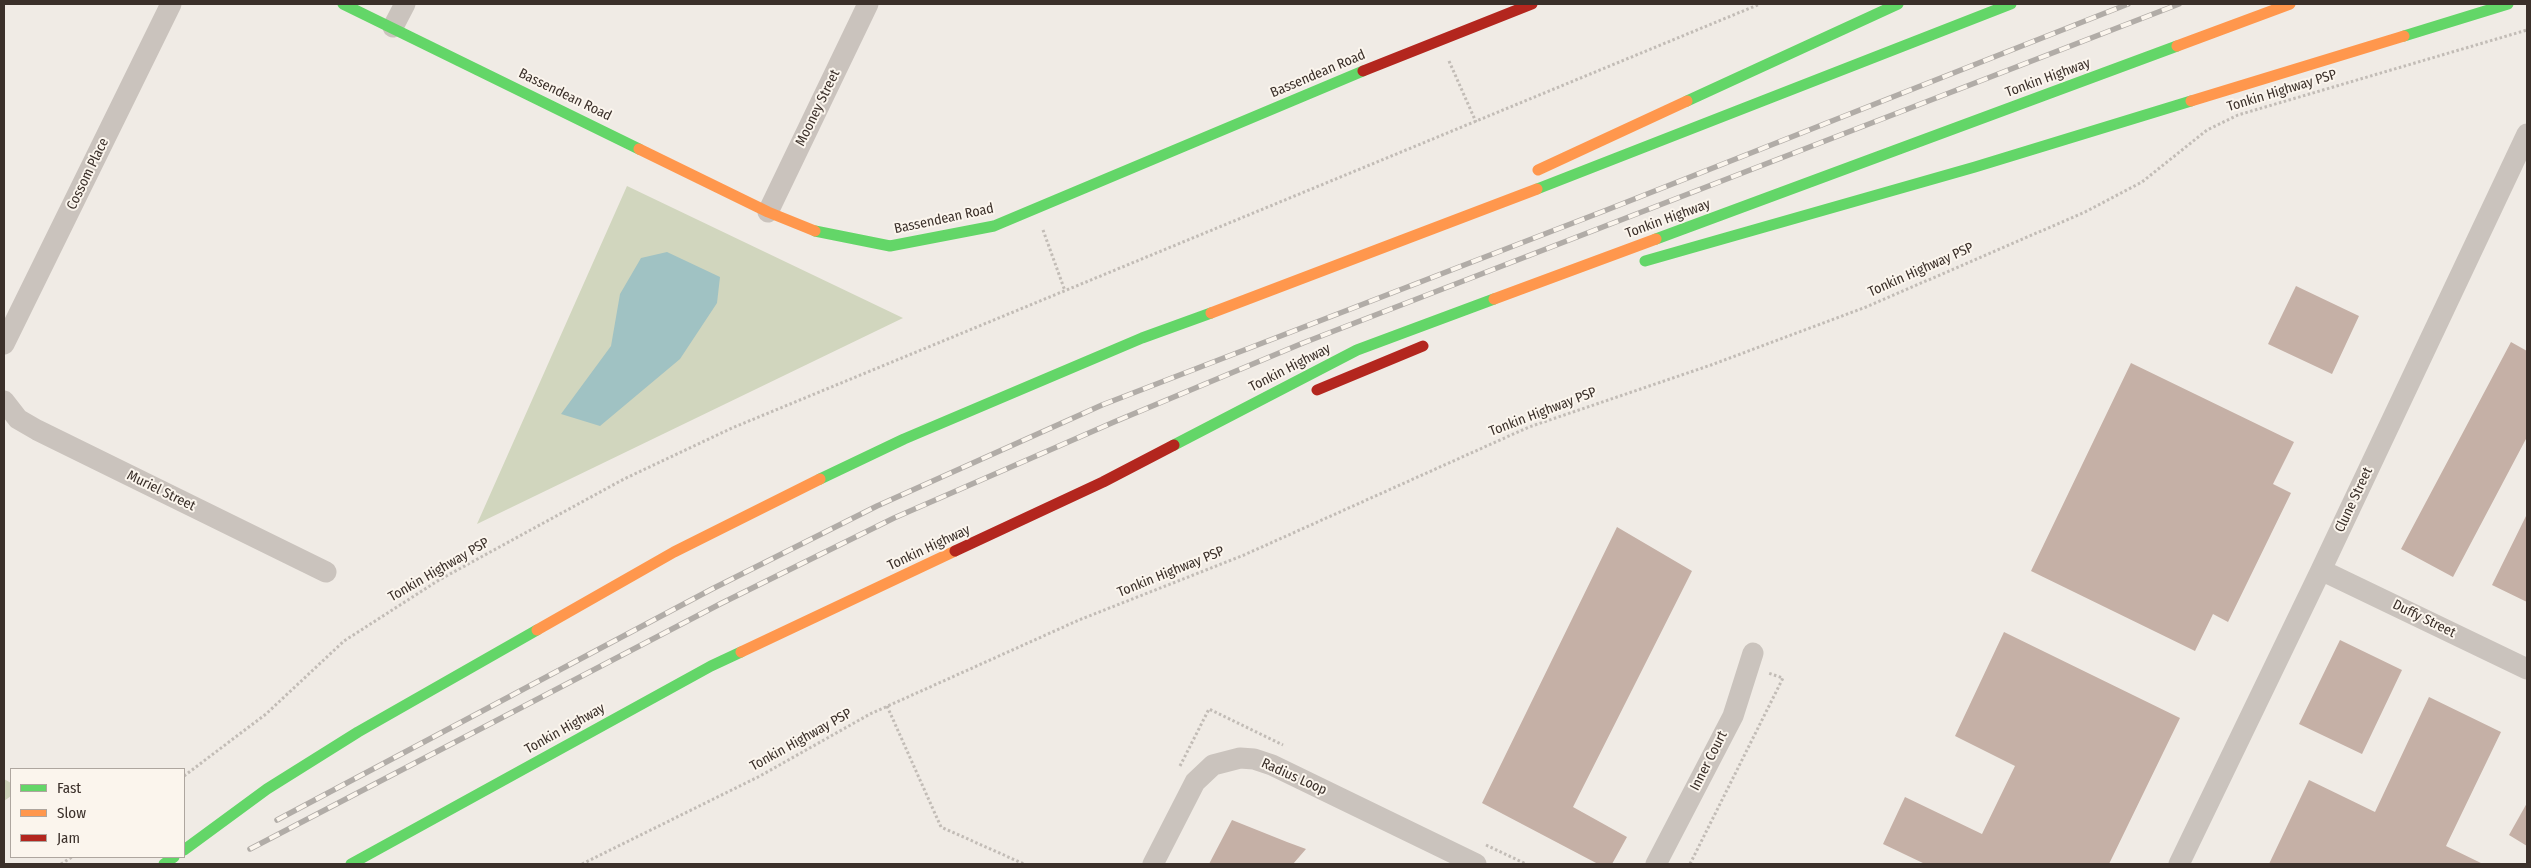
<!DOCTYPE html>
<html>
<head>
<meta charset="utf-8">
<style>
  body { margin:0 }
  #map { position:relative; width:2531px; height:868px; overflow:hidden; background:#f0ebe5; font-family:"Fira Sans Condensed",sans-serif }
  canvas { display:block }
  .frame { position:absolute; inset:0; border:5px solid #3b302a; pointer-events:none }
  .legend { position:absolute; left:10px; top:768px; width:175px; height:90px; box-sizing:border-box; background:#fbf5ed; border:1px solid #aea69f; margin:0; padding:6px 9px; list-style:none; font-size:15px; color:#3b302a }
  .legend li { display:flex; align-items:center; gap:10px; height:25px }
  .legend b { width:25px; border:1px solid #aea69f }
</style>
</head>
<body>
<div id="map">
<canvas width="2531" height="868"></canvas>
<div class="frame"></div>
<ul class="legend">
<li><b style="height:6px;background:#63d668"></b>Fast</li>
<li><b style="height:6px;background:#ff974d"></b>Slow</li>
<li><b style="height:6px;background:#b3261e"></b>Jam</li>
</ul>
</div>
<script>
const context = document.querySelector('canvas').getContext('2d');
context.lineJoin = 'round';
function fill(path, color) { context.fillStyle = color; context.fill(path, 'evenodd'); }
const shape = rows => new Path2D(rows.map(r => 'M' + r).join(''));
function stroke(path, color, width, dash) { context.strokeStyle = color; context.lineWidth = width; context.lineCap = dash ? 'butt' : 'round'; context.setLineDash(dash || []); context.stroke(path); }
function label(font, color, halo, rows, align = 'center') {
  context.font = font + ' "Fira Sans Condensed",sans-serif'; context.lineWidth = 4; context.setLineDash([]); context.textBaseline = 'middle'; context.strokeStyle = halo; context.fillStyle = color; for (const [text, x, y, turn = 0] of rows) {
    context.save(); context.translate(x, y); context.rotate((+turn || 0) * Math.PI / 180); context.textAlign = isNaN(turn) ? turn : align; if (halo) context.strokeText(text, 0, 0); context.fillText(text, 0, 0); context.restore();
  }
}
fill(shape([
  [627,186,903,318,477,524],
  [4,779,11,783,11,796,4,801]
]), '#d1d6be');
fill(shape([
  [667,252,720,277,717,303,680,359,600,426,561,414,611,346,620,294,641,258]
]), '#a0c2c3');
fill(shape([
  [2296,286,2359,316,2332,374,2268,344],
  [2511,342,2527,351,2527,437,2453,577,2401,549],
  [2131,363,2294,442,2273,484,2291,493,2228,622,2213,614,2195,651,2031,571],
  [2527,514,2527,602,2492,585],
  [1617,527,1692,571,1573,807,1627,837,1612,864,1598,864,1482,803],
  [2004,632,2180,718,2109,864,1925,864,1883,844,1905,797,1982,834,2015,766,1955,736],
  [2340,640,2402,670,2362,754,2299,724],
  [2429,697,2501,732,2446,846,2483,864,2269,864,2309,780,2375,812],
  [2527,803,2527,846,2509,835],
  [1232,820,1287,842,1306,849,1293,864,1209,864]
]), '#c5b0a6');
stroke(shape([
  [1449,61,1476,122],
  [1043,230,1065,291],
  [887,706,941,827,1024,864],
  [1180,766,1209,709,1283,745],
  [184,776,266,714,344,641,439,580,624,479,732,428,1760,4],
  [1486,845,1526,864],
  [61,864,72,857],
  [582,864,760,776,870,714,1079,620,1244,555,1529,427,1711,365,1866,307,2085,212,2142,182,2207,130,2238,115,2527,30],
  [1690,864,1783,678,1768,673]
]), '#c2bcb6', 3, [2.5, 2.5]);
stroke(shape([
  [393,27,405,4],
  [768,212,868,4],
  [4,344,171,4],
  [4,401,18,419,37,430,326,572],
  [2321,570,2527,669],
  [1153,864,1195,782,1213,765,1240,758,1254,759,1272,765,1476,864],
  [1656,864,1733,716,1753,653],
  [2179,864,2321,570,2527,134]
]), '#cac3bd', 21);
stroke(shape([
  [343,4,639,149],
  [2404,36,2508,4],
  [1687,101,1898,4],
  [1537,189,2011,4],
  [815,231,890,246,994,226,1363,71],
  [1656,239,2177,46],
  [1645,261,1975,167,2191,101],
  [1174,445,1357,350,1494,299],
  [820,479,904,439,1142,338,1211,313],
  [184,850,267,789,358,732,537,630],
  [164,864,174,857],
  [351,864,711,666,741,652]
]), '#63d668', 11);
stroke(shape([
  [2177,46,2290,4],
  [2191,101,2404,36],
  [639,149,768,212,815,231],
  [1538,170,1687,101],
  [1494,299,1656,239],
  [1211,313,1537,189],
  [537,630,674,552,820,479],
  [741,652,955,551]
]), '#ff974d', 11);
stroke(shape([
  [1363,71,1532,4],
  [1317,390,1423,346],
  [955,551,1103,482,1174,445]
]), '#b3261e', 11);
const rail = shape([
  [277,820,712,589,877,506,1102,405,1604,211,2128,4],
  [250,849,720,604,894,518,1114,422,1303,343,2179,4]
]);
stroke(rail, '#b1aca7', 5.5);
stroke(rail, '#fbf5ed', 4, [11]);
label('14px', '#3b302a', '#fbf5ed', [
  ["Bassendean Road",1318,74,-23],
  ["Tonkin Highway",2048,78,-20],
  ["Tonkin Highway PSP",2282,91,-17],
  ["Bassendean Road",565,95,26],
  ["Mooney Street",818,108,-64],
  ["Cossom Place",88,174,-64],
  ["Bassendean Road",944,219,-12],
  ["Tonkin Highway",1668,219,-20],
  ["Tonkin Highway PSP",1921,270,-24],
  ["Tonkin Highway",1290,368,-27],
  ["Tonkin Highway PSP",1543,412,-21],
  ["Muriel Street",161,491,26],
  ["Clune Street",2354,500,-65],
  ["Tonkin Highway",929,548,-25],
  ["Tonkin Highway PSP",439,570,-30],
  ["Tonkin Highway PSP",1171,572,-22],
  ["Duffy Street",2424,619,26],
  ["Tonkin Highway",565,729,-29],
  ["Tonkin Highway PSP",801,740,-29],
  ["Inner Court",1709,761,-63],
  ["Radius Loop",1294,777,24]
]);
</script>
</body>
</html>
